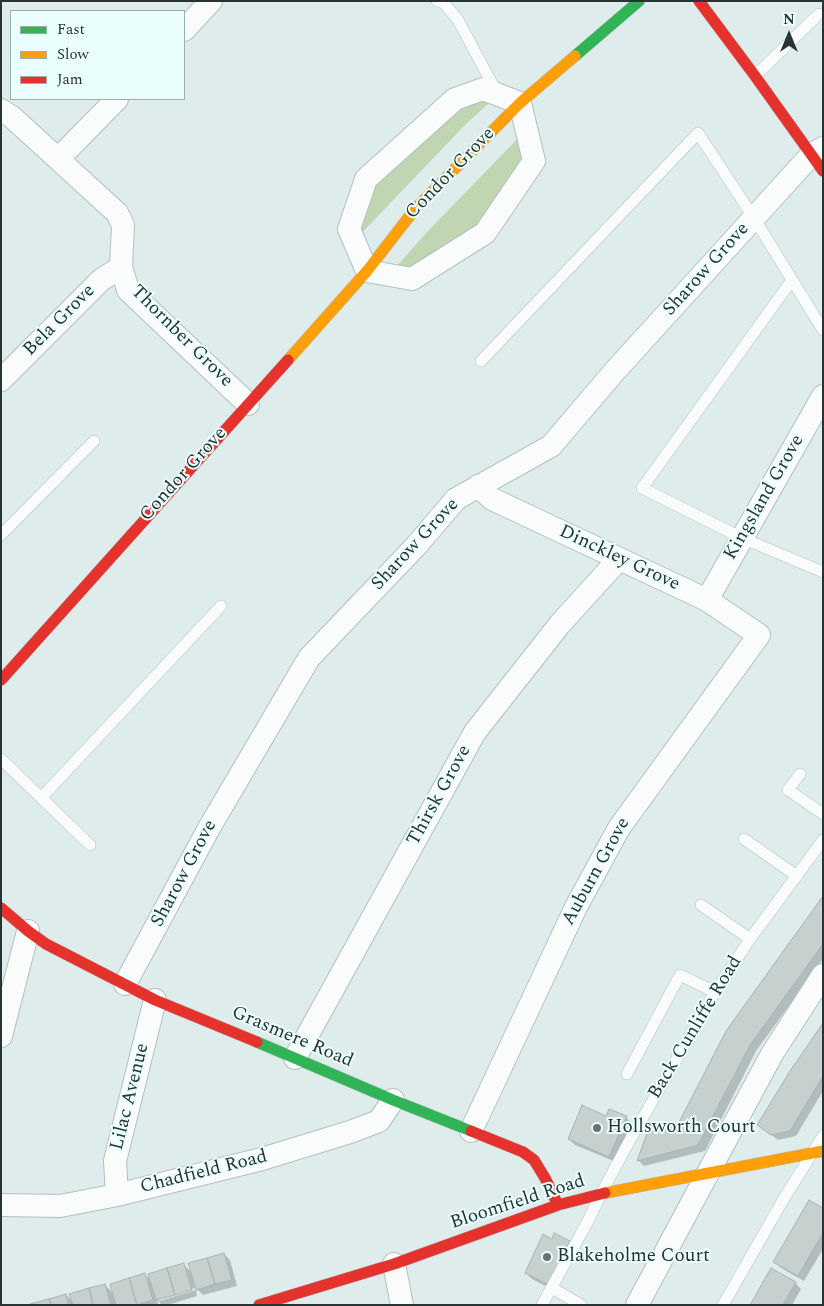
<!DOCTYPE html>
<html>
<head>
<meta charset="utf-8">
<style>
  body { margin:0 }
  #map { position:relative; width:824px; height:1306px; overflow:hidden; background:#deeceb; font-family:Spectral,serif }
  canvas { display:block }
  .frame { position:absolute; inset:0; border:2px solid #293333; pointer-events:none }
  .legend { position:absolute; left:10px; top:10px; width:175px; height:90px; box-sizing:border-box; background:#e9fefd; border:1px solid #9cadac; margin:0; padding:6px 9px; list-style:none; font-size:15px; color:#293333 }
  .legend li { display:flex; align-items:center; gap:10px; height:25px }
  .legend b { width:25px; border:1px solid #9cadac }
  .north { position:absolute; left:764px; top:10px; width:50px; height:50px; -webkit-text-stroke:4px #e9fefd; paint-order:stroke; rotate:0deg; font-size:14px; font-weight:700; line-height:20px; text-align:center; color:#293333 }
  .north::after { content:''; display:block; margin:auto; width:18px; height:22px; background:#293333; clip-path:polygon(50% 0,100% 100%,50% 72%,0 100%) }
</style>
</head>
<body>
<div id="map">
<canvas width="824" height="1306"></canvas>
<div class="frame"></div>
<ul class="legend">
<li><b style="height:6px;background:#30b455"></b>Fast</li>
<li><b style="height:6px;background:#ff9f0a"></b>Slow</li>
<li><b style="height:6px;background:#e5322d"></b>Jam</li>
</ul>
<div class="north">N</div>
</div>
<script>
const context = document.querySelector('canvas').getContext('2d');
context.lineJoin = 'round';
function fill(path, color) { context.fillStyle = color; context.fill(path, 'evenodd'); }
const shape = rows => new Path2D(rows.map(r => 'M' + r).join(''));
function stroke(path, color, width, dash) { context.strokeStyle = color; context.lineWidth = width; context.lineCap = dash ? 'butt' : 'round'; context.setLineDash(dash || []); context.stroke(path); }
function label(font, color, halo, rows, align = 'center') {
  context.font = font + ' Spectral,serif'; context.lineWidth = 4; context.setLineDash([]); context.textBaseline = 'middle'; context.strokeStyle = halo; context.fillStyle = color; for (const [text, x, y, turn = 0] of rows) {
    context.save(); context.translate(x, y); context.rotate((+turn || 0) * Math.PI / 180); context.textAlign = isNaN(turn) ? turn : align; if (halo) context.strokeText(text, 0, 0); context.fillText(text, 0, 0); context.restore();
  }
}
fill(shape([
  [498,95,466,124,354,241,366,179,455,99],
  [526,130,534,161,485,233,412,279,389,275,427,232]
]), '#c0d6b3');
fill(shape([
  [823,898,823,959,756,1051,705,1151,644,1166,638,1160,678,1127],
  [823,1025,823,1091,796,1136,778,1140,758,1124],
  [607,1117,626,1117,632,1124,616,1162,575,1145,569,1139],
  [823,1210,823,1249,804,1281,781,1268,775,1262],
  [553,1240,570,1242,576,1248,555,1291,532,1279,526,1273],
  [224,1254,230,1260,237,1286,203,1295,198,1290,197,1287,196,1288,194,1286,195,1288,159,1298,159,1301,196,1290,197,1296,167,1305,162,1305,157,1300,158,1305,33,1305,66,1295,74,1303,105,1285,114,1294,145,1275,152,1281,184,1265,192,1273],
  [795,1283,801,1289,792,1305,752,1305]
]), '#0003');
const building = shape([
  [823,896,823,944,750,1045,698,1145,637,1161,647,1133,677,1126,726,1031,823,896],
  [823,1023,823,1076,790,1131,771,1135,757,1125,790,1071,823,1023],
  [582,1105,606,1116,609,1109,627,1116,609,1157,568,1139,582,1105],
  [809,1200,823,1208,823,1233,798,1276,773,1262,809,1200],
  [554,1233,570,1241,549,1285,525,1273,543,1234,552,1239,554,1233],
  [224,1253,232,1280,215,1284,207,1258,224,1253],
  [207,1258,215,1284,196,1290,188,1263,207,1258],
  [184,1263,192,1290,175,1295,167,1268,184,1263],
  [167,1268,175,1295,156,1300,148,1274,167,1268],
  [771,1268,796,1282,783,1305,750,1305,771,1268],
  [145,1273,153,1300,137,1305,129,1278,145,1273],
  [129,1278,137,1305,116,1305,110,1284,129,1278],
  [105,1284,111,1305,93,1305,89,1288,105,1284],
  [89,1288,93,1305,73,1305,69,1294,89,1288],
  [66,1294,69,1305,51,1305,49,1299,66,1294],
  [49,1299,51,1305,30,1305,30,1304,49,1299]
]);
fill(building, '#c6d0ce');
stroke(building, '#a9b3b0', 1);
const lane = shape([
  [437,1,444,3,458,20,496,91],
  [755,76,819,14],
  [792,280,642,488,742,538,823,572],
  [481,361,698,133,754,218,823,330],
  [1,535,94,441],
  [1,759,90,845],
  [800,774,788,790,823,814],
  [41,798,221,606],
  [744,839,797,876],
  [701,905,750,939],
  [627,1074,680,975,715,992],
  [552,1288,581,1305],
  [542,1305,589,1219,601,1194,630,1140,715,992,750,939,823,840],
  [723,1305,783,1200,823,1136]
]);
const street = shape([
  [184,30,211,1],
  [483,89,520,103,534,161,485,233,412,279,367,271,349,229,366,179,455,99,483,89],
  [1,110,12,117,117,213,123,225,121,267,128,290,248,404],
  [58,159,117,99],
  [1,380,101,280,121,267],
  [707,600,823,396],
  [125,984,209,828,309,658,416,546,456,499,551,446,614,372,812,154,823,148],
  [1,1036,28,931],
  [295,1058,475,732,560,624,619,559],
  [471,1131,576,907,619,828,759,635,707,600,492,499,478,486],
  [117,1195,115,1161,155,1000],
  [1,1205,60,1206,117,1195,262,1159,350,1132,379,1121,393,1100],
  [394,1264,402,1305],
  [637,1305,772,1054,823,975]
]);
const fast = shape([
  [575,56,639,1],
  [257,1042,393,1100,471,1131]
]);
const slow = shape([
  [288,360,367,271,415,209,520,103,575,56],
  [605,1193,823,1151]
]);
const jam = shape([
  [699,1,755,76,823,171],
  [1,680,288,360],
  [1,908,28,931,46,944,155,1000,257,1042],
  [471,1131,523,1152,534,1160,545,1178,558,1205],
  [259,1305,394,1264,558,1205,605,1193]
]);
stroke(lane, '#b5bfbf', 12);
stroke(street, '#b5bfbf', 24);
stroke(fast, '#b5bfbf', 12);
stroke(slow, '#b5bfbf', 12);
stroke(jam, '#b5bfbf', 12);
stroke(lane, '#fafcfc', 11);
stroke(street, '#fafcfc', 22);
stroke(fast, '#30b455', 11);
stroke(slow, '#ff9f0a', 11);
stroke(jam, '#e5322d', 11);
for (const [x, y, r, color] of [
  [597,1128,5,"#687473"],
  [547,1257,5,"#687473"]
]) { const dot = new Path2D(); dot.arc(x, y, r, 0, 2 * Math.PI); context.fillStyle = color; context.fill(dot); stroke(dot, '#e9fefd', 2); }
label('19px', '#293333', '#e9fefd', [
  ["Condor Grove",451,174,-46],
  ["Sharow Grove",707,270,-48],
  ["Bela Grove",60,321,-45],
  ["Thornber Grove",181,337,45],
  ["Condor Grove",184,475,-48],
  ["Kingsland Grove",765,498,-60],
  ["Sharow Grove",416,545,-47],
  ["Dinckley Grove",619,559,25],
  ["Thirsk Grove",440,796,-61],
  ["Auburn Grove",597,872,-61],
  ["Sharow Grove",185,874,-62],
  ["Back Cunliffe Road",696,1028,-59],
  ["Grasmere Road",292,1038,23],
  ["Lilac Avenue",131,1097,-76],
  ["Chadfield Road",204,1173,-14],
  ["Bloomfield Road",518,1203,-18]
]);
label('19px', '#293333', '#e9fefd', [
  ["Hollsworth Court",607,1128],
  ["Blakeholme Court",557,1257]
], 'left');
</script>
</body>
</html>
